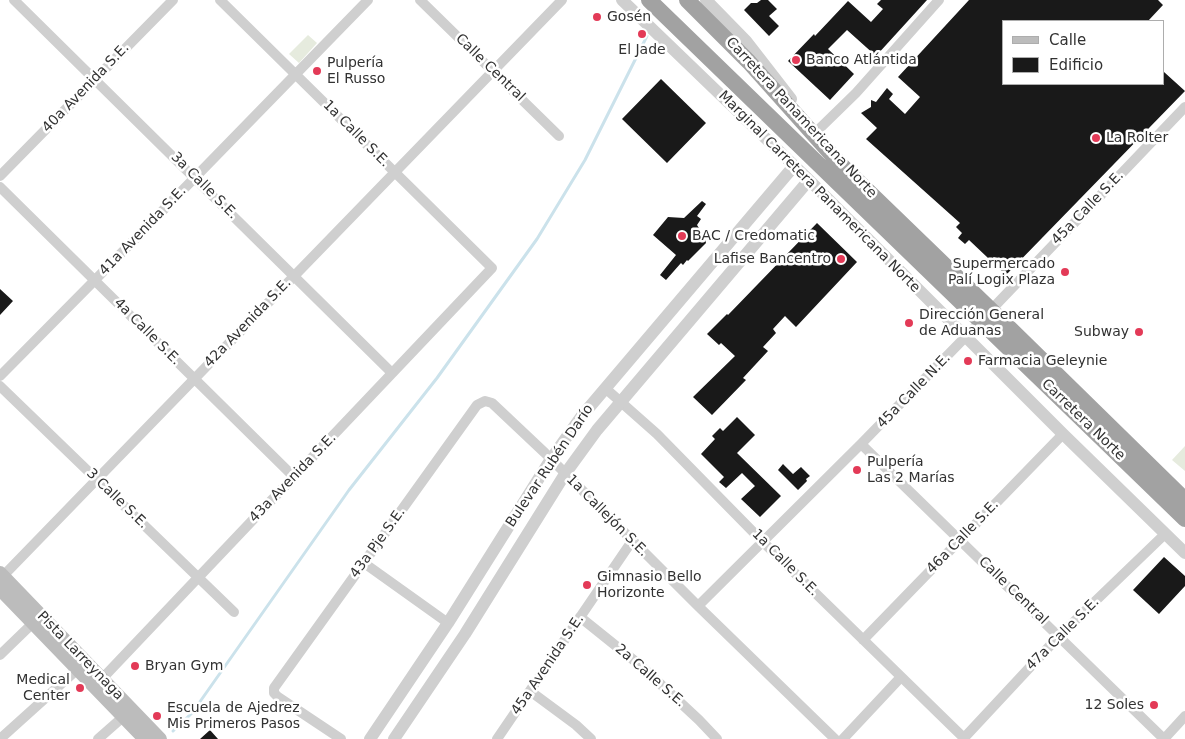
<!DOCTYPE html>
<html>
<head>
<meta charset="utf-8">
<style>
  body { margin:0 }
  #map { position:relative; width:1185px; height:739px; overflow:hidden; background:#fff; font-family:"DejaVu Sans",sans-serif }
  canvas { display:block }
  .legend { position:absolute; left:1002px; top:20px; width:162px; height:65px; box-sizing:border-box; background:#fff; border:1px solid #adadad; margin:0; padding:6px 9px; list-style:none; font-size:15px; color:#323232 }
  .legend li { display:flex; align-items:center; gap:10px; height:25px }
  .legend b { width:25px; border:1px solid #adadad }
</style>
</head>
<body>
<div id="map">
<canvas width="1185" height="739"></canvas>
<ul class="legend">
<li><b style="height:6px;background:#bcbcbc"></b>Calle</li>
<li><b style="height:14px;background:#191919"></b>Edificio</li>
</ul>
</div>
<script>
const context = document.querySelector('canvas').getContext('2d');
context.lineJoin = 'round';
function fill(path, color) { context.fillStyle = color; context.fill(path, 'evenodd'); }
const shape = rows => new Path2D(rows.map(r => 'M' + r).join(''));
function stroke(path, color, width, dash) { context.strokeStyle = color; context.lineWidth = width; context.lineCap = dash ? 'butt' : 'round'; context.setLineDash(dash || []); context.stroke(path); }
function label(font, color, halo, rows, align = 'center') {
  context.font = font + ' "DejaVu Sans",sans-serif'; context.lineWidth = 5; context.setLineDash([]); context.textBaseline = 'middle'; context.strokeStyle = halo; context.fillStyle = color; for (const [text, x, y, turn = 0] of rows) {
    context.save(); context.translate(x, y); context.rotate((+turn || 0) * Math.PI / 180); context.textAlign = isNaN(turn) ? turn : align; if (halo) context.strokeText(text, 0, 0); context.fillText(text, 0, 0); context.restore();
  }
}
fill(shape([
  [308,35,317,43,299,63,289,54],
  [1185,446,1185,471,1172,460]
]), '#e6ebde');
stroke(shape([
  [173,731,192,713,349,490,437,378,537,239,585,160,647,36]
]), '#cbe2eb', 3);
fill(shape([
  [761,0,768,0,777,9,769,16,779,26,769,36,744,10,751,3,757,3],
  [881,0,927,0,876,56,847,30,828,49,854,74,830,100,788,61,814,34,815,36,848,1,871,22,883,9,877,4],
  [969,0,1158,0,1163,5,1148,21,1004,21,1004,84,1164,84,1164,72,1185,91,1006,275,969,240,965,244,958,238,962,233,956,227,960,223,866,139,877,128,861,113,871,107,871,100,876,102,887,88,893,94,889,99,905,114,920,97,898,77],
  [661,79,706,123,667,163,622,119],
  [702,201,706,204,697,216,701,219,697,225,704,236,706,243,688,261,687,260,683,265,681,263,666,280,660,275,676,255,653,235,668,217,684,218],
  [817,223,857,262,796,327,785,316,773,329,776,333,763,347,768,351,743,378,746,380,712,415,693,397,735,356,721,343,719,345,707,334,727,314,728,315],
  [0,289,13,301,0,315],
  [737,417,755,435,737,453,781,496,760,517,741,499,755,486,742,473,726,488,719,482,724,477,701,454,715,439,712,436,720,428,723,431],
  [783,464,793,474,801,467,810,476,806,479,807,481,798,490,778,470],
  [1164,557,1185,576,1185,586,1159,614,1133,590],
  [210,730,218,739,200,739]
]), '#191919');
stroke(shape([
  [14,0,392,373],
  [420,0,559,136],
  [816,132,856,93,939,0],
  [0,176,173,0],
  [0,187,294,477],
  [991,310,1185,107],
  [0,376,95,280,368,0],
  [0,386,234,612],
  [605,388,657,434,763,542,965,739],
  [861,444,1164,739],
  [364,563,448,623],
  [3,576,562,0],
  [698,606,861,444,981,321],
  [580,617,641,666,699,720,717,739],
  [863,640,1063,434],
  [0,655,33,623],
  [98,683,492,268,220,0],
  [530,691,576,725,591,739],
  [964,738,1059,636,1165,534],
  [0,739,81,666],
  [98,739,123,717],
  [341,739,278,697,274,693,274,688,477,405,485,401,492,403,545,453,698,606,835,739],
  [497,739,632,541],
  [843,739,901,677],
  [1164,739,1185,716]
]), '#cfcfcf', 10);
stroke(shape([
  [622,0,809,180,1063,434,1185,553],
  [706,0,746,41,791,99],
  [370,739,448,623,551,459,581,417,794,166],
  [394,739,465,634,565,474,597,430,809,180]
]), '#cfcfcf', 12);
stroke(shape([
  [0,573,160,739],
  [0,589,145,739]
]), '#bcbcbc', 14);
stroke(shape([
  [649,0,1185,519],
  [687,0,749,62,841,165,991,310,1185,500]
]), '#a2a2a2', 16);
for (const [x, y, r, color] of [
  [597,17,5,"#e33a57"],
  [642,34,5,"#e33a57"],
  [796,60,5,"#e33a57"],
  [317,71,5,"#e33a57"],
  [1096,138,5,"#e33a57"],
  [682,236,5,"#e33a57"],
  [841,259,5,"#e33a57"],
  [1065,272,5,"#e33a57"],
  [909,323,5,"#e33a57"],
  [1139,332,5,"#e33a57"],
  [968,361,5,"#e33a57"],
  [857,470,5,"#e33a57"],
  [587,585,5,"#e33a57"],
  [135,666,5,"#e33a57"],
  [80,688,5,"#e33a57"],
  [1154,705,5,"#e33a57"],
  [157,716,5,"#e33a57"]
]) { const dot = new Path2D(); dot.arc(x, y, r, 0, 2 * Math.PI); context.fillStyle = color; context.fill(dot); stroke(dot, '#fff', 2); }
label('14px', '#323232', '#fff', [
  ["Gosén",607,17],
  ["El Jade",642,50,"center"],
  ["Banco Atlántida",806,60],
  ["Pulpería",327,63],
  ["El Russo",327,79],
  ["La Rolter",1106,138],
  ["BAC / Credomatic",692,236],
  ["Lafise Bancentro",831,259,"right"],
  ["Supermercado",1055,264,"right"],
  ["Palí Logix Plaza",1055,280,"right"],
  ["Dirección General",919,315],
  ["de Aduanas",919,331],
  ["Subway",1129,332,"right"],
  ["Farmacia Geleynie",978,361],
  ["Pulpería",867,462],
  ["Las 2 Marías",867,478],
  ["Gimnasio Bello",597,577],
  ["Horizonte",597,593],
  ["Bryan Gym",145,666],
  ["Medical",70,680,"right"],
  ["Center",70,696,"right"],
  ["12 Soles",1144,705,"right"],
  ["Escuela de Ajedrez",167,708],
  ["Mis Primeros Pasos",167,724]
], 'left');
label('14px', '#323232', '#fff', [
  ["Calle Central",490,68,44],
  ["40a Avenida S.E.",86,88,-46],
  ["Carretera Panamericana Norte",801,118,47],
  ["1a Calle S.E.",356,134,45],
  ["3a Calle S.E.",204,186,45],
  ["Marginal Carretera Panamericana Norte",819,192,45],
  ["45a Calle S.E.",1088,208,-46],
  ["41a Avenida S.E.",143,231,-46],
  ["42a Avenida S.E.",248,323,-46],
  ["4a Calle S.E.",147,332,45],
  ["45a Calle N.E.",914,391,-46],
  ["Carretera Norte",1083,420,44],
  ["Bulevar Rubén Darío",550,466,-56],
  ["43a Avenida S.E.",293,478,-46],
  ["3 Calle S.E.",117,499,44],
  ["1a Callejón S.E.",607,516,45],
  ["46a Calle S.E.",963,537,-46],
  ["43a Pje S.E.",378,543,-54],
  ["1a Calle S.E.",785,563,45],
  ["Calle Central",1013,591,44],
  ["47a Calle S.E.",1063,634,-45],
  ["Pista Larreynaga",80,656,46],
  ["45a Avenida S.E.",548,665,-56],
  ["2a Calle S.E.",650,676,41]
]);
</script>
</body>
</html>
